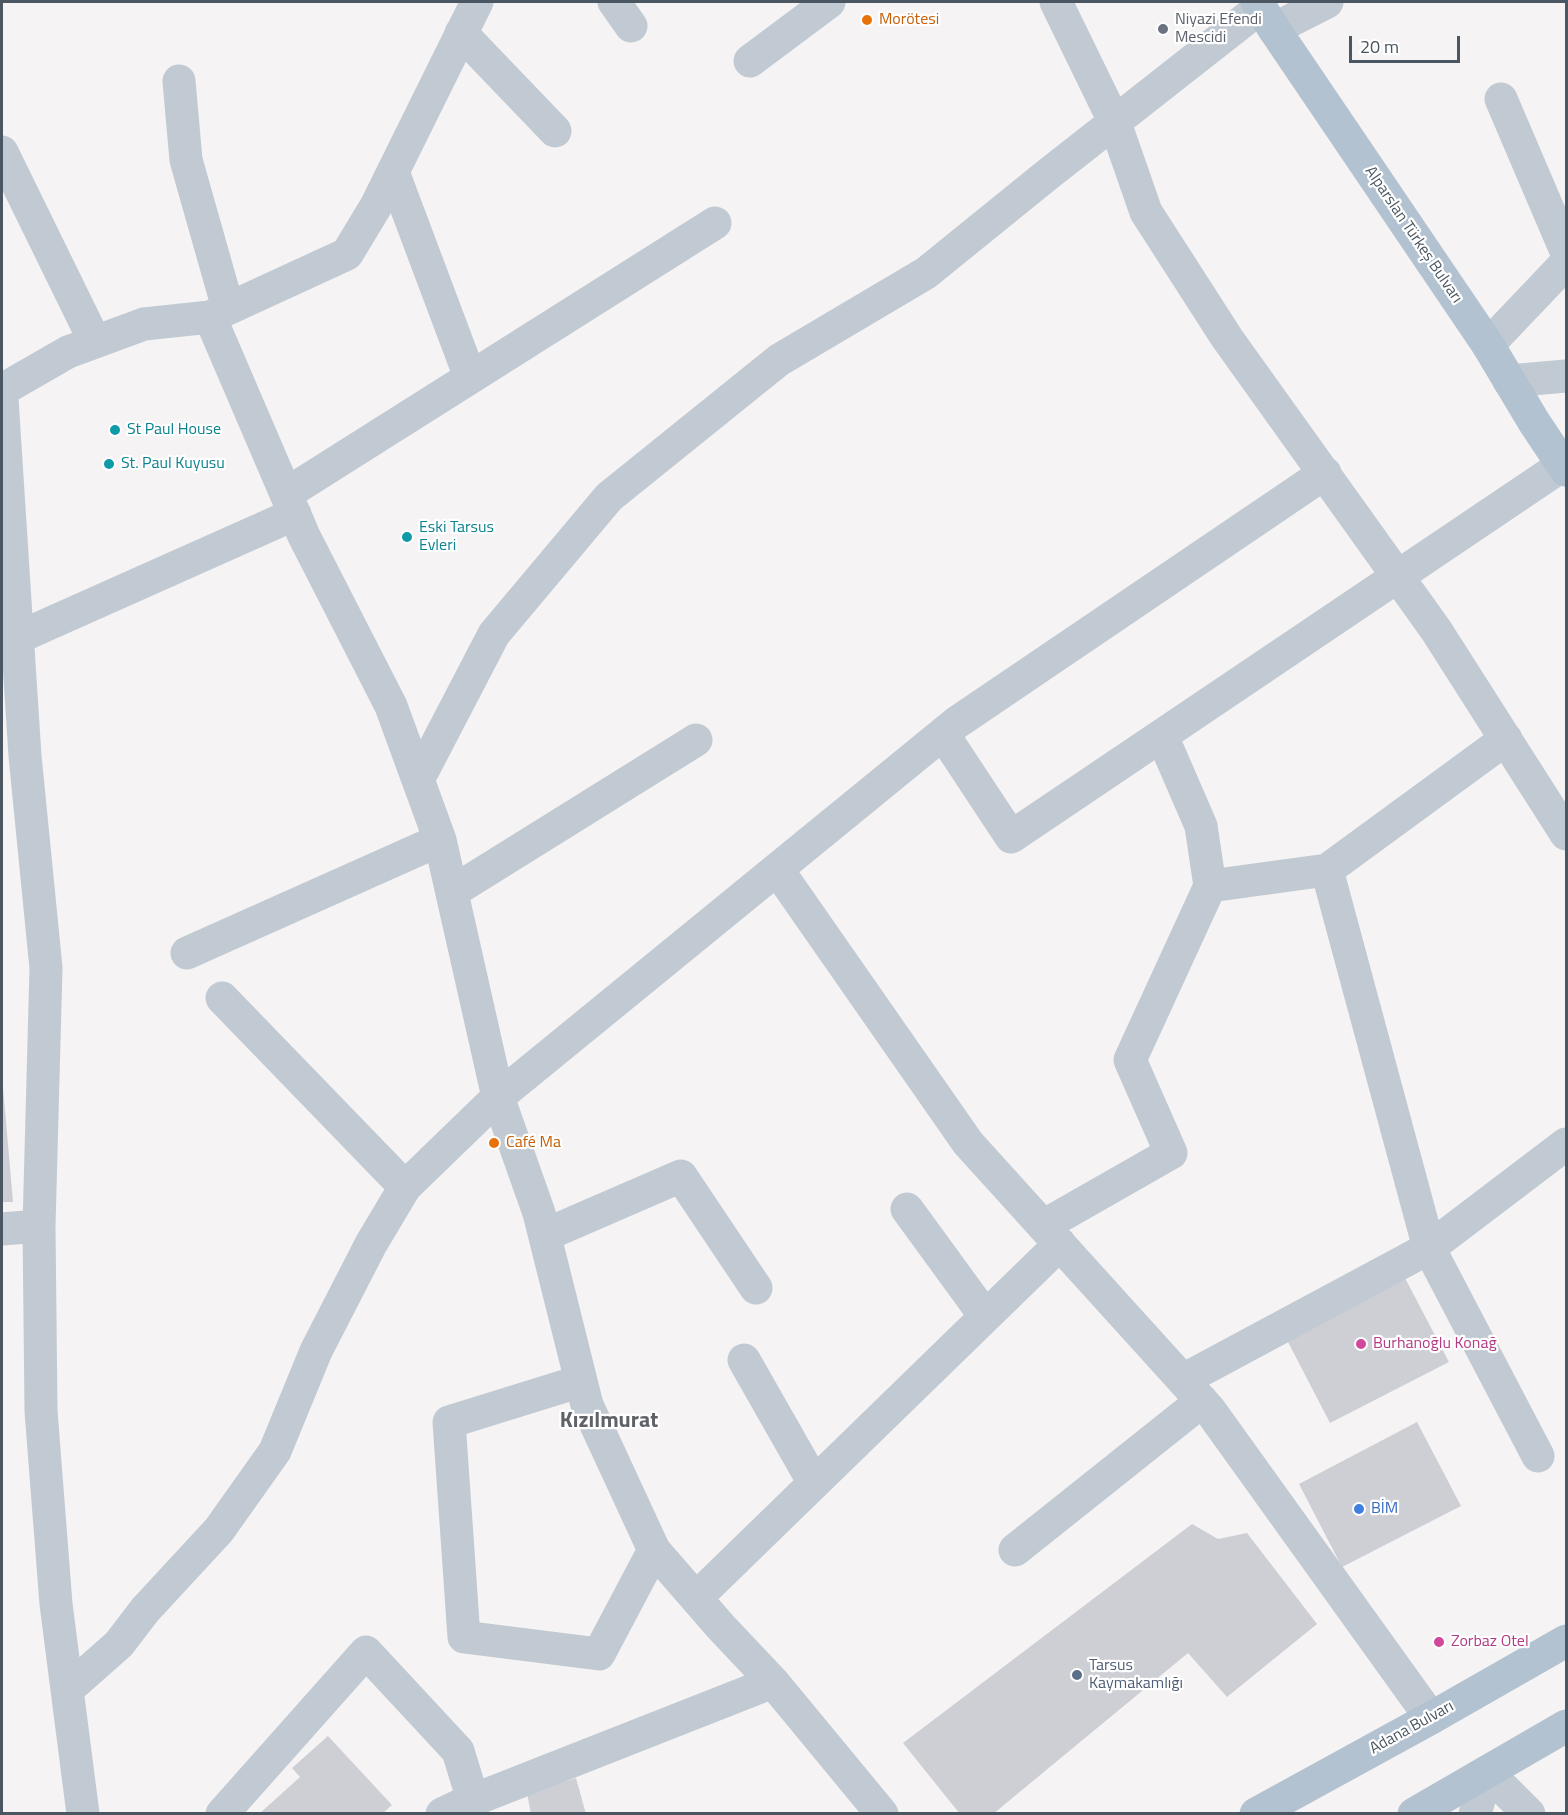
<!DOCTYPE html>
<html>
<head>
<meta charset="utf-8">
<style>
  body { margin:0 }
  #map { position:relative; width:1568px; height:1815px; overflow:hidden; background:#f5f3f3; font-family:"Titillium Web",sans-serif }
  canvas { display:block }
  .frame { position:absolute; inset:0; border:3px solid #4a5661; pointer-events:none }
  .scale { position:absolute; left:1349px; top:36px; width:111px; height:27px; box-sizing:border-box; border:3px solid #4a5661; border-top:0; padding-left:8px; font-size:18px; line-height:21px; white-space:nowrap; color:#4a5661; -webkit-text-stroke:4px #fff; paint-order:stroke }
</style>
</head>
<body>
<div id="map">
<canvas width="1568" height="1815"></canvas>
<div class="frame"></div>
<div class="scale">20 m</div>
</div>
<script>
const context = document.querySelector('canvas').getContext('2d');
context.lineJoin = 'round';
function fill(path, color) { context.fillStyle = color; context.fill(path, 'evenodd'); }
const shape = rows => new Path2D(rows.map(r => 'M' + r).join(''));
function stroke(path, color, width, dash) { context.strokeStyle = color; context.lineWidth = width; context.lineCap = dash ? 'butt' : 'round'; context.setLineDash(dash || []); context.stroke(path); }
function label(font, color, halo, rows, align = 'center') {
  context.font = font + ' "Titillium Web",sans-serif'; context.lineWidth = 4.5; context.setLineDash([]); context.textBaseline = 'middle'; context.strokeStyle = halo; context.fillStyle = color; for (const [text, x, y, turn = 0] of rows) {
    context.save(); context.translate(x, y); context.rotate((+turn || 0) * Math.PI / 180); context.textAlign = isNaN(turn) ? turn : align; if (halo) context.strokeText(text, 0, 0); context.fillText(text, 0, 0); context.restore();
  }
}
fill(shape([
  [2,1087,3,1087,13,1202,2,1202],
  [1405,1278,1449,1362,1330,1423,1287,1340],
  [1417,1422,1461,1506,1342,1567,1299,1484],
  [1192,1524,1218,1539,1247,1533,1317,1624,1227,1697,1188,1653,993,1814,960,1814,903,1743],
  [328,1736,392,1805,382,1814,259,1814,300,1777,292,1768],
  [576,1778,586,1814,531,1814,527,1793]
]), '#cdcfd5');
stroke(shape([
  [614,2,631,26],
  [1056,2,1115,123,1146,212,1227,338,1436,630,1566,834],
  [1274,29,1327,2],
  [461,33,555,131],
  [750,61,829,2],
  [179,81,186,160,228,308],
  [1501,99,1566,251],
  [2,152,95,342],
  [393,172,470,377],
  [210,317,304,536,391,706,440,840,498,1097,539,1213,587,1405,654,1550,721,1627,773,1682,882,1814],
  [1488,345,1566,263],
  [1509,381,1566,376],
  [2,390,68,352,144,324,210,317,347,254,376,206,477,2],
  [2,399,25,756,46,968,39,1226,41,1411,56,1604,83,1814],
  [286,494,715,223],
  [17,638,295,514],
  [943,734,1011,837,1563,465],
  [418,780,494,634,609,497,779,360,926,273,1047,175,1261,7],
  [777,869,968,1143,1209,1409,1431,1718],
  [1327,870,1429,1248,1538,1456],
  [1210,886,1327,870,1506,739],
  [452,892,696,740],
  [187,953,440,840],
  [222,998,405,1187],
  [907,1209,985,1316],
  [1043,1226,1171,1153,1130,1060,1210,886,1201,826,1162,736],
  [2,1229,39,1226],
  [545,1235,681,1176,756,1288],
  [744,1360,814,1483],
  [1183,1380,1429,1248,1566,1144],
  [581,1381,449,1422,464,1637,599,1654,654,1550],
  [1015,1550,1202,1401],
  [696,1598,1060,1244],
  [67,1690,119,1644,145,1610,219,1530,275,1451,316,1351,371,1244,405,1187,498,1097,956,723,1325,473],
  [222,1814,366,1652,458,1751,473,1800],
  [442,1814,463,1804,773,1682],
  [1475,1814,1487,1772,1529,1814]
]), '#c1cad2', 33);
stroke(shape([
  [1257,2,1274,29,1488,345,1534,422,1566,470],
  [1256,1814,1431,1718,1566,1641],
  [1414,1814,1566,1726]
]), '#b3c2d1', 33);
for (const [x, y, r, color] of [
  [867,20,6,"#e8710a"],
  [1163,29,6,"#6b7280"],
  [115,430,6,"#0f9aa8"],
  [109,464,6,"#0f9aa8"],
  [407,537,6,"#0f9aa8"],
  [494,1143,6,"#e8710a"],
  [1361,1344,6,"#d1479c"],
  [1359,1509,6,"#3f7fe0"],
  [1439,1642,6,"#d1479c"],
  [1077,1675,6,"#5c6f8a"]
]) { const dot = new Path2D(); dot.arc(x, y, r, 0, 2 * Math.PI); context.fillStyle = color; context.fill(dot); stroke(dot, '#fff', 2); }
label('16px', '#c56008', '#fff', [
  ["Morötesi",879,20],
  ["Café Ma",506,1143]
], 'left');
label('16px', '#5b616d', '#fff', [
  ["Niyazi Efendi",1175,20],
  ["Mescidi",1175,38]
], 'left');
label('16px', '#4a5661', '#fff', [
  ["Alparslan Türkeş Bulvarı",1413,235,56],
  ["Adana Bulvarı",1412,1728,-29]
]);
label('16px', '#0d838f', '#fff', [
  ["St Paul House",127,430],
  ["St. Paul Kuyusu",121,464],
  ["Eski Tarsus",419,528],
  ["Evleri",419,546]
], 'left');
label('16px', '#b23c85', '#fff', [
  ["Burhanoğlu Konağ",1373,1344],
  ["Zorbaz Otel",1451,1642]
], 'left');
label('16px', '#366cbe', '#fff', [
  ["BİM",1371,1509]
], 'left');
label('16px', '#4e5e75', '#fff', [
  ["Tarsus",1089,1666],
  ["Kaymakamlığı",1089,1684]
], 'left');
label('bold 22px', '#5f6368', '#fff', [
  ["Kızılmurat",609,1422]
]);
</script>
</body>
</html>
